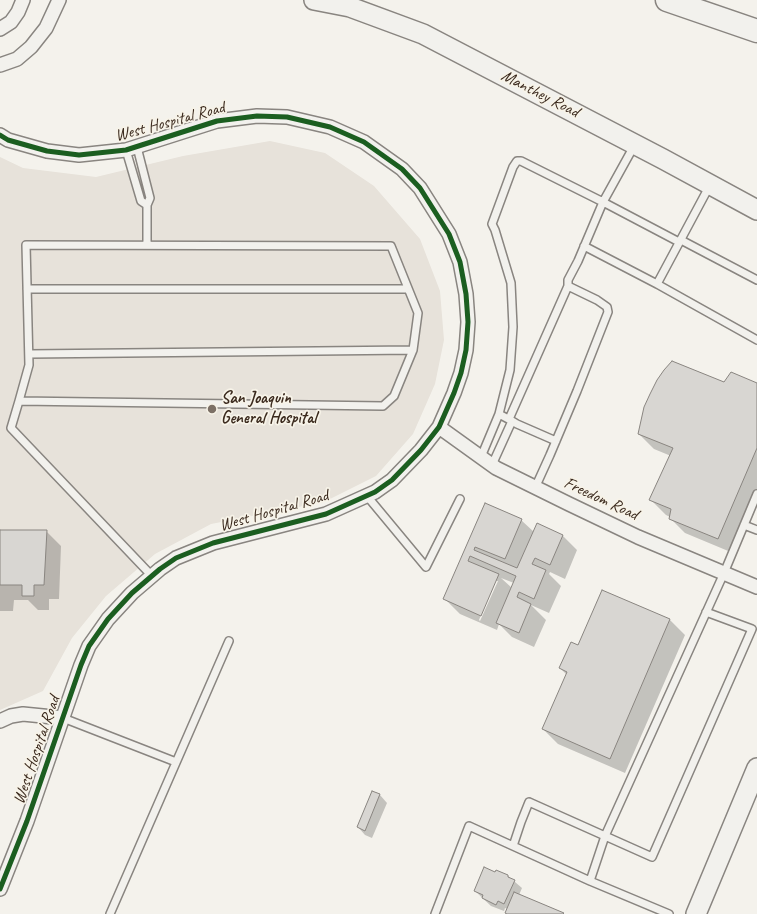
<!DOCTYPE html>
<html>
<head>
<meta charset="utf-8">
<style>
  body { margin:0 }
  canvas { display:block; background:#f4f2ec }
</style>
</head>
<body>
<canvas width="757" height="914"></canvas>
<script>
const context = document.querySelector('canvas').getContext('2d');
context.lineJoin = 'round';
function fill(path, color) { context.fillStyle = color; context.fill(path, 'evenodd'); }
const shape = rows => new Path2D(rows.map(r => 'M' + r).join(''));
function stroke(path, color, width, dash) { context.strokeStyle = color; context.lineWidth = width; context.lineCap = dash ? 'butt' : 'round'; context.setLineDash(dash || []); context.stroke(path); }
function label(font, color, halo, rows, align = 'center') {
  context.font = font + ' Caveat,sans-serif'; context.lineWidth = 3.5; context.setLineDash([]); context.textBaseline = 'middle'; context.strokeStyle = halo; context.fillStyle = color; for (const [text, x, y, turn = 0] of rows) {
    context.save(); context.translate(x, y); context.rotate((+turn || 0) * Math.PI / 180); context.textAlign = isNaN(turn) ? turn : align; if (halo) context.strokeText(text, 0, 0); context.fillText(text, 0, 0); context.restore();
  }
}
fill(shape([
  [270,141,325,153,374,186,420,239,440,291,444,340,435,384,413,434,376,476,324,502,211,524,155,554,106,596,72,638,43,691,0,710,0,157,23,168,96,177,183,156]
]), '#e7e2da');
fill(shape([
  [725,383,757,384,757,498,733,553,685,533,670,518,670,517,666,515,651,500,671,456,654,449,639,434],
  [485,505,521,520,534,532,562,535,577,550,565,579,550,572,549,574,561,586,549,613,531,605,546,620,534,647,512,637,499,624,497,630,460,614,445,599],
  [501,578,514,583,512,588],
  [495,581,498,581,480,621,479,620],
  [0,531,46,531,61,546,59,599,49,599,49,610,38,610,28,600,14,600,13,611,0,611],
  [602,591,670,620,685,635,625,773,558,744,543,729,567,675,560,668,578,646],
  [373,792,380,795,387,803,372,838,365,835,358,827],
  [508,876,522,888,519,895,564,914,507,914,508,909,505,908,504,911,491,906,475,891]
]), '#0003');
const building = shape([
  [672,361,724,382,731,372,757,383,757,448,718,539,669,519,671,509,649,500,673,448,638,434,644,407,650,394,657,380,664,370,672,361],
  [485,503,522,519,505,559,475,547,474,550,517,568,537,523,563,535,550,565,535,558,532,564,546,570,534,599,519,592,517,597,531,604,519,633,496,623,516,576,470,556,468,561,499,574,481,616,443,599,485,503],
  [0,530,47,530,44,585,34,585,34,596,22,596,22,585,0,585,0,530],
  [602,590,670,619,610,759,542,729,567,672,559,668,571,642,578,645,602,590],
  [372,791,380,794,365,831,357,827,372,791],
  [484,867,495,872,496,870,508,875,508,877,515,880,504,904,498,901,496,905,482,898,483,895,474,891,484,867],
  [514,892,564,913,563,914,507,914,505,913,514,892]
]);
fill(building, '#d8d6d2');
stroke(building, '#898580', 1);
const lane = shape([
  [634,146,603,202,679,242],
  [137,147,150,198,147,205,147,245],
  [126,150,141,201,147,205],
  [710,185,657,284,757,340],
  [681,240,757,280],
  [584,246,657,284],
  [27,289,408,289],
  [29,354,413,350],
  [19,401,383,406,394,396,413,350,418,313,391,246,26,245,29,365,19,401,11,428,152,576],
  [509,419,568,286],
  [481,457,499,414],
  [492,465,512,421],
  [535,488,550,455,577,391,608,312,607,307,597,300,568,286,568,280,578,261,603,202,521,161,517,161,513,167,492,224,495,230,511,283,513,327,510,370,499,414,512,421,517,424,556,441],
  [367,496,426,567,460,499],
  [744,525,757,530],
  [63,718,176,762],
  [590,881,605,836,652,857,752,629,706,612],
  [110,914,229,641],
  [435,914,469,826,513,846],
  [669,914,590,881,513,846,521,822,529,802,605,836,724,573,757,494]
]);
const street = shape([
  [0,29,11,22,18,12,23,0],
  [0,65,17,59,31,47,46,28,59,0],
  [0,135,8,140,47,151,79,155,126,150,217,121,257,116,287,117,330,127,364,142,402,169,420,188,449,234,460,262,466,294,468,322,466,350,461,373,454,393,439,427,421,450,392,480,375,492,326,514,213,543,176,558,160,569,132,593,108,619,89,646,81,665,27,821,0,889],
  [439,427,496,468,569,504,638,537,757,587],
  [0,721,11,716,23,714,63,718]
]);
const secondary = shape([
  [314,0,350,7,423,34,663,159,757,210],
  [696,914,757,768]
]);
const highway = shape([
  [667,0,757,31]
]);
stroke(lane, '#898580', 10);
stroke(street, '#898580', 16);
stroke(secondary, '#898580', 22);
stroke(highway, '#898580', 25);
stroke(lane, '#f2f1ed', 7);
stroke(street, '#f2f1ed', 13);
stroke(secondary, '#f2f1ed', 19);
stroke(highway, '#f2f1ed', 22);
stroke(shape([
  [0,135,8,140,47,151,79,155,126,150,217,121,257,116,287,117,330,127,364,142,402,169,420,188,449,234,460,262,466,294,468,322,466,350,461,373,454,393,439,427,421,450,392,480,375,492,326,514,213,543,176,558,160,569,132,593,108,619,89,646,81,665,27,821,0,889]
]), '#1b5e20', 5);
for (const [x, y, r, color] of [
  [212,409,5,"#7c7066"]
]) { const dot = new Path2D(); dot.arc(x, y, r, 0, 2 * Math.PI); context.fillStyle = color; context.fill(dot); stroke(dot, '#f7f3e8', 1.5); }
label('17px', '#3b2a1e', '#f7f3e8', [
  ["Manthey Road",540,94,27],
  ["West Hospital Road",170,122,-15],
  ["Freedom Road",601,499,25],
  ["West Hospital Road",274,511,-16],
  ["West Hospital Road",37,750,-71]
]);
label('bold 17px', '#3b2a1e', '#f7f3e8', [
  ["San Joaquin",221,399],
  ["General Hospital",221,419]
], 'left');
</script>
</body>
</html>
